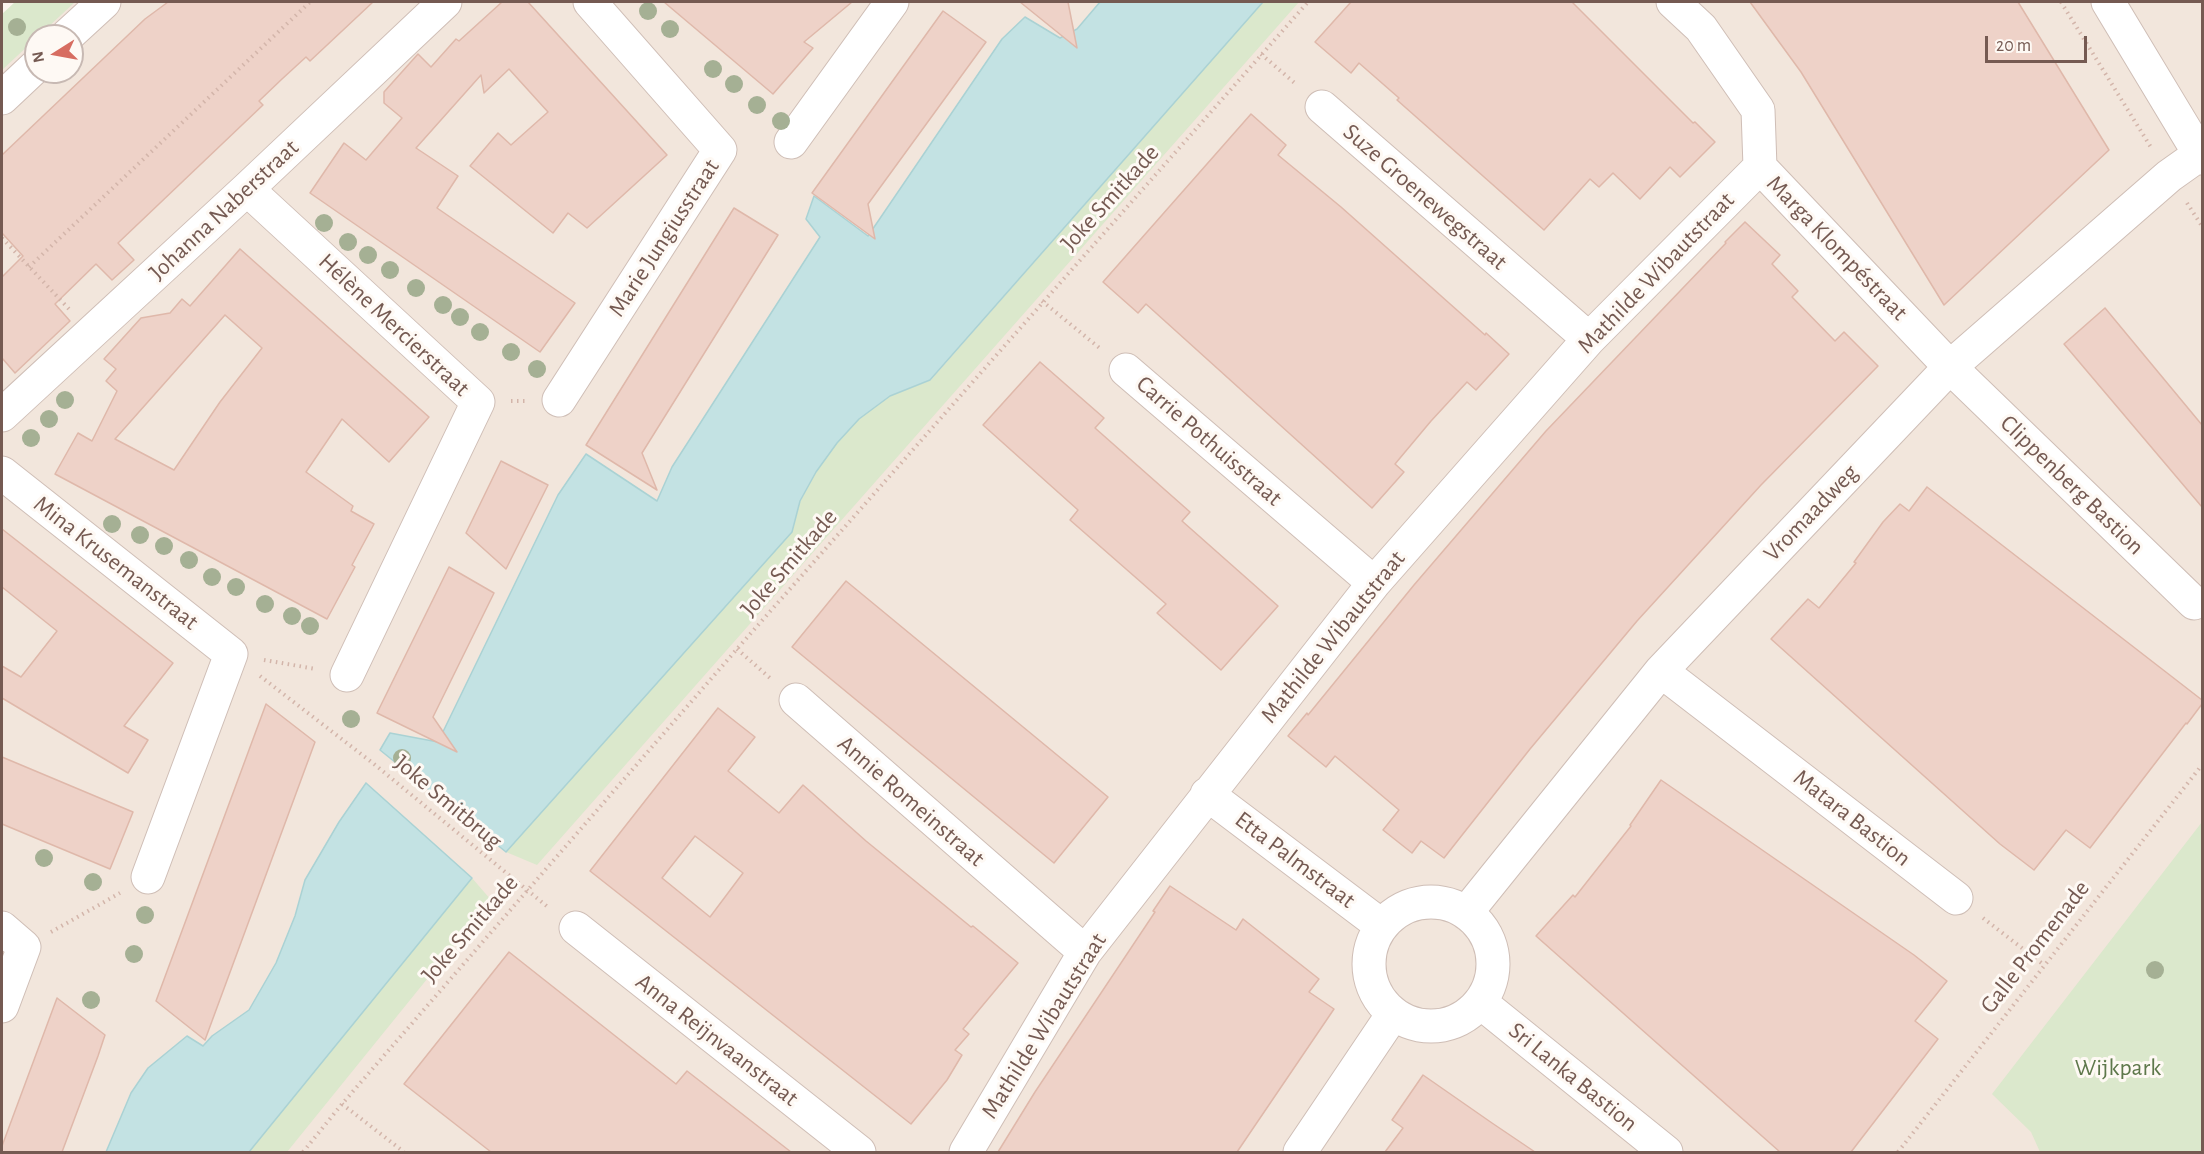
<!DOCTYPE html>
<html>
<head>
<meta charset="utf-8">
<style>
  body { margin:0 }
  #map { position:relative; width:2204px; height:1154px; overflow:hidden; background:#fbf4ed; font-family:"Alegreya Sans",sans-serif }
  canvas { display:block }
  .frame { position:absolute; inset:0; border:3px solid #755a52; pointer-events:none }
  .north { position:absolute; left:24px; top:24px; width:60px; height:60px; box-sizing:border-box; background:#fef9f4; border:2px solid #c7b9b3; border-radius:50%; rotate:259deg; font-size:16px; font-weight:700; line-height:24px; text-align:center; color:#755a52 }
  .north::after { content:''; display:block; margin:auto; width:21px; height:27px; background:#d76d61; clip-path:polygon(50% 0,100% 100%,50% 72%,0 100%) }
  .scale { position:absolute; left:1985px; top:36px; width:102px; height:27px; box-sizing:border-box; border:3px solid #755a52; border-top:0; padding-left:8px; font-size:18px; line-height:21px; white-space:nowrap; color:#755a52; -webkit-text-stroke:4px #fef9f4; paint-order:stroke }
</style>
</head>
<body>
<div id="map">
<canvas width="2204" height="1154"></canvas>
<div class="frame"></div>
<div class="north">N</div>
<div class="scale">20 m</div>
</div>
<script>
const context = document.querySelector('canvas').getContext('2d');
context.lineJoin = 'round';
function fill(path, color) { context.fillStyle = color; context.fill(path, 'evenodd'); }
const shape = rows => new Path2D(rows.map(r => 'M' + r).join(''));
function stroke(path, color, width, dash) { context.strokeStyle = color; context.lineWidth = width; context.lineCap = dash ? 'butt' : 'round'; context.setLineDash(dash || []); context.stroke(path); }
function label(font, color, halo, rows, align = 'center') {
  context.font = font + ' "Alegreya Sans",sans-serif'; context.lineWidth = 6; context.setLineDash([]); context.textBaseline = 'middle'; context.strokeStyle = halo; context.fillStyle = color; for (const [text, x, y, turn = 0] of rows) {
    context.save(); context.translate(x, y); context.rotate((+turn || 0) * Math.PI / 180); context.textAlign = isNaN(turn) ? turn : align; if (halo) context.strokeText(text, 0, 0); context.fillText(text, 0, 0); context.restore();
  }
}
fill(shape([
  [41,2,2202,2,2202,1152,2,1152,2,38],
  [36,36,72,36,72,72,36,72]
]), '#f2e6dc');
fill(shape([
  [15,2,75,2,2,70,2,14],
  [1263,2,1299,2,537,865,506,852,792,532,800,502,816,472,836,443,859,419,890,396,931,380],
  [2202,822,2202,1152,2040,1152,2031,1132,1992,1094],
  [472,878,491,900,287,1152,249,1152]
]), '#dbe8cc');
const water = shape([
  [1100,2,1263,2,930,380,890,396,859,419,837,443,816,472,800,501,792,532,506,852,380,750,390,733,438,742,558,495,586,454,657,501,672,467,820,237,806,219,814,196,868,236,1002,39,1025,17,1060,38,1077,29,1100,2],
  [366,783,472,878,249,1152,106,1152,131,1093,148,1068,187,1036,203,1046,212,1036,249,1010,276,963,295,916,305,880,339,822,366,783]
]);
fill(water, '#c3e2e3');
stroke(water, '#aad2d4', 1.5);
const building = shape([
  [168,2,373,2,310,61,306,57,282,79,259,101,263,105,118,243,134,260,112,280,96,264,55,304,70,321,15,373,2,358,2,277,23,256,2,233,2,155,145,19,168,2],
  [502,2,528,2,667,155,587,228,568,213,553,233,470,166,498,133,511,145,548,112,509,69,484,93,481,75,416,148,458,176,437,208,575,303,540,352,310,193,344,143,366,160,402,118,384,103,384,92,418,54,431,67,456,39,459,41,502,2],
  [664,2,852,2,804,42,813,48,773,94,664,2],
  [1020,2,1068,2,1077,48,1020,2],
  [1351,2,1572,2,1693,123,1695,122,1715,142,1680,177,1670,167,1640,199,1613,173,1599,187,1590,179,1544,230,1397,100,1399,98,1359,63,1351,73,1315,42,1351,2],
  [1750,2,2018,2,2109,150,1944,305,1801,72,1750,2],
  [943,11,986,42,868,204,875,239,812,193,943,11],
  [1251,114,1286,145,1278,155,1341,207,1485,335,1486,333,1509,354,1476,390,1467,382,1431,421,1395,464,1404,472,1372,508,1146,304,1138,313,1103,282,1251,114],
  [734,208,778,235,642,453,657,490,586,445,734,208],
  [1745,222,1780,255,1772,264,1798,291,1792,297,1835,341,1844,332,1878,366,1761,485,1637,621,1530,749,1444,858,1421,841,1412,853,1383,830,1399,810,1335,756,1326,767,1288,736,1307,713,1308,715,1414,585,1546,431,1726,243,1725,242,1745,222],
  [240,249,429,417,389,462,342,419,306,472,353,506,351,511,374,524,352,565,355,567,327,619,55,474,78,433,92,441,117,391,106,381,116,369,104,359,141,318,170,313,182,299,190,306,240,249],
  [225,315,262,348,220,402,174,470,115,439,225,315],
  [2105,308,2202,425,2202,507,2064,344,2105,308],
  [1040,362,1104,418,1095,428,1190,512,1182,521,1278,606,1221,670,1157,613,1166,604,1070,520,1078,510,983,425,1040,362],
  [501,461,548,485,506,569,466,533,501,461],
  [1927,487,2202,700,2202,704,2187,724,2186,723,2090,848,2066,830,2034,870,2000,844,1771,639,1808,599,1819,608,1856,563,1854,562,1883,522,1900,504,1909,511,1927,487],
  [2,529,173,663,124,726,148,740,128,773,2,698,2,666,21,677,57,631,2,587,2,529],
  [449,567,494,593,433,717,457,752,377,713,449,567],
  [846,581,1108,797,1054,863,792,647,846,581],
  [266,704,315,742,205,1040,156,1001,266,704],
  [718,708,755,737,728,771,779,813,803,785,866,841,971,927,973,926,1018,963,963,1029,969,1034,955,1050,962,1055,947,1080,911,1124,590,871,718,708],
  [695,836,743,873,710,917,662,878,695,836],
  [2,757,133,812,110,869,2,824,2,757],
  [1661,780,1914,955,1947,981,1915,1021,1938,1039,1851,1152,1780,1152,1536,936,1573,895,1575,897,1631,826,1630,825,1661,780],
  [1170,886,1236,930,1243,919,1319,979,1309,992,1334,1009,1237,1152,998,1152,1035,1092,1155,912,1153,911,1170,886],
  [509,952,676,1084,687,1071,791,1152,491,1152,404,1084,509,952],
  [57,998,105,1035,98,1056,62,1152,2,1152,2,1146,57,998],
  [1423,1075,1492,1123,1535,1152,1385,1152,1403,1128,1392,1120,1423,1075]
]);
fill(building, '#eed2c8');
stroke(building, '#dfb8aa', 1.5);
const minor = shape([
  [1673,2,1701,28,1758,110,1760,167,1950,367,2194,603],
  [2108,2,2202,158],
  [67,36,104,2],
  [2,98,36,66],
  [1322,107,1589,339],
  [791,142,892,2],
  [247,189,478,402,347,675],
  [1126,370,1374,583],
  [559,400,720,150,590,2],
  [2,415,247,189,445,2],
  [2,473,231,654,148,877],
  [1661,671,1956,898],
  [796,700,1085,952],
  [1207,794,1382,926],
  '1369 964a62 62 0 1 1 124 0a62 62 0 1 1-124 0Z',
  [1466,913,1661,671,1950,367,2169,176,2200,154],
  [2,928,24,947,2,1006],
  [576,928,859,1152],
  [1480,1002,1666,1152],
  [966,1152,1085,952,1374,583,1589,339,1760,167],
  [1300,1152,1393,1014]
]);
stroke(minor, '#cfbeb6', 35);
stroke(shape([
  [2061,2,2152,149],
  [1261,54,1297,85],
  [2187,203,2202,226],
  [2,238,69,309],
  [29,267,310,2],
  [1042,301,1102,350],
  [511,401,528,401],
  [737,649,770,678],
  [264,660,316,669],
  [260,676,374,764,549,908],
  [1983,918,2044,965],
  [51,932,120,893],
  [342,1104,404,1152],
  [303,1152,342,1104,737,649,1308,2],
  [1898,1152,2202,765]
]), '#d3b5aa', 4, [1.5, 4.5]);
stroke(minor, '#fff', 33);
context.fillStyle = '#a5b094';
for (const [x, y] of [
  [648,11],
  [17,27],
  [670,29],
  [713,69],
  [734,84],
  [757,105],
  [781,121],
  [324,223],
  [348,242],
  [368,255],
  [390,270],
  [416,288],
  [443,305],
  [460,317],
  [480,332],
  [511,352],
  [537,369],
  [65,400],
  [49,419],
  [31,438],
  [112,524],
  [140,535],
  [164,546],
  [189,560],
  [212,577],
  [236,587],
  [265,604],
  [292,616],
  [310,626],
  [351,719],
  [402,758],
  [44,858],
  [93,882],
  [145,915],
  [134,954],
  [2155,970],
  [91,1000]
]) { context.beginPath(); context.arc(x, y, 9, 0, 2 * Math.PI); context.fill(); }
label('24px', '#755a52', '#fef9f4', [
  ["Suze Groenewegstraat",1425,197,41],
  ["Joke Smitkade",1110,198,-48],
  ["Johanna Naberstraat",224,210,-43],
  ["Marie Jungiusstraat",664,238,-57],
  ["Marga Klompéstraat",1837,248,46],
  ["Mathilde Wibautstraat",1656,273,-46],
  ["Hélène Mercierstraat",394,325,43],
  ["Carrie Pothuisstraat",1209,441,41],
  ["Clippenberg Bastion",2072,485,44],
  ["Vromaadweg",1811,513,-46],
  ["Mina Krusemanstraat",116,563,38],
  ["Joke Smitkade",789,563,-49],
  ["Mathilde Wibautstraat",1333,637,-51],
  ["Annie Romeinstraat",911,801,41],
  ["Joke Smitbrug",448,802,40],
  ["Matara Bastion",1852,818,38],
  ["Etta Palmstraat",1295,860,37],
  ["Joke Smitkade",470,929,-49],
  ["Galle Promenade",2035,947,-52],
  ["Mathilde Wibautstraat",1044,1026,-58],
  ["Anna Reijnvaanstraat",717,1040,38],
  ["Sri Lanka Bastion",1573,1077,39]
]);
label('24px', '#5e784b', '#fef9f4', [
  ["Wijkpark",2118,1068]
]);
</script>
</body>
</html>
